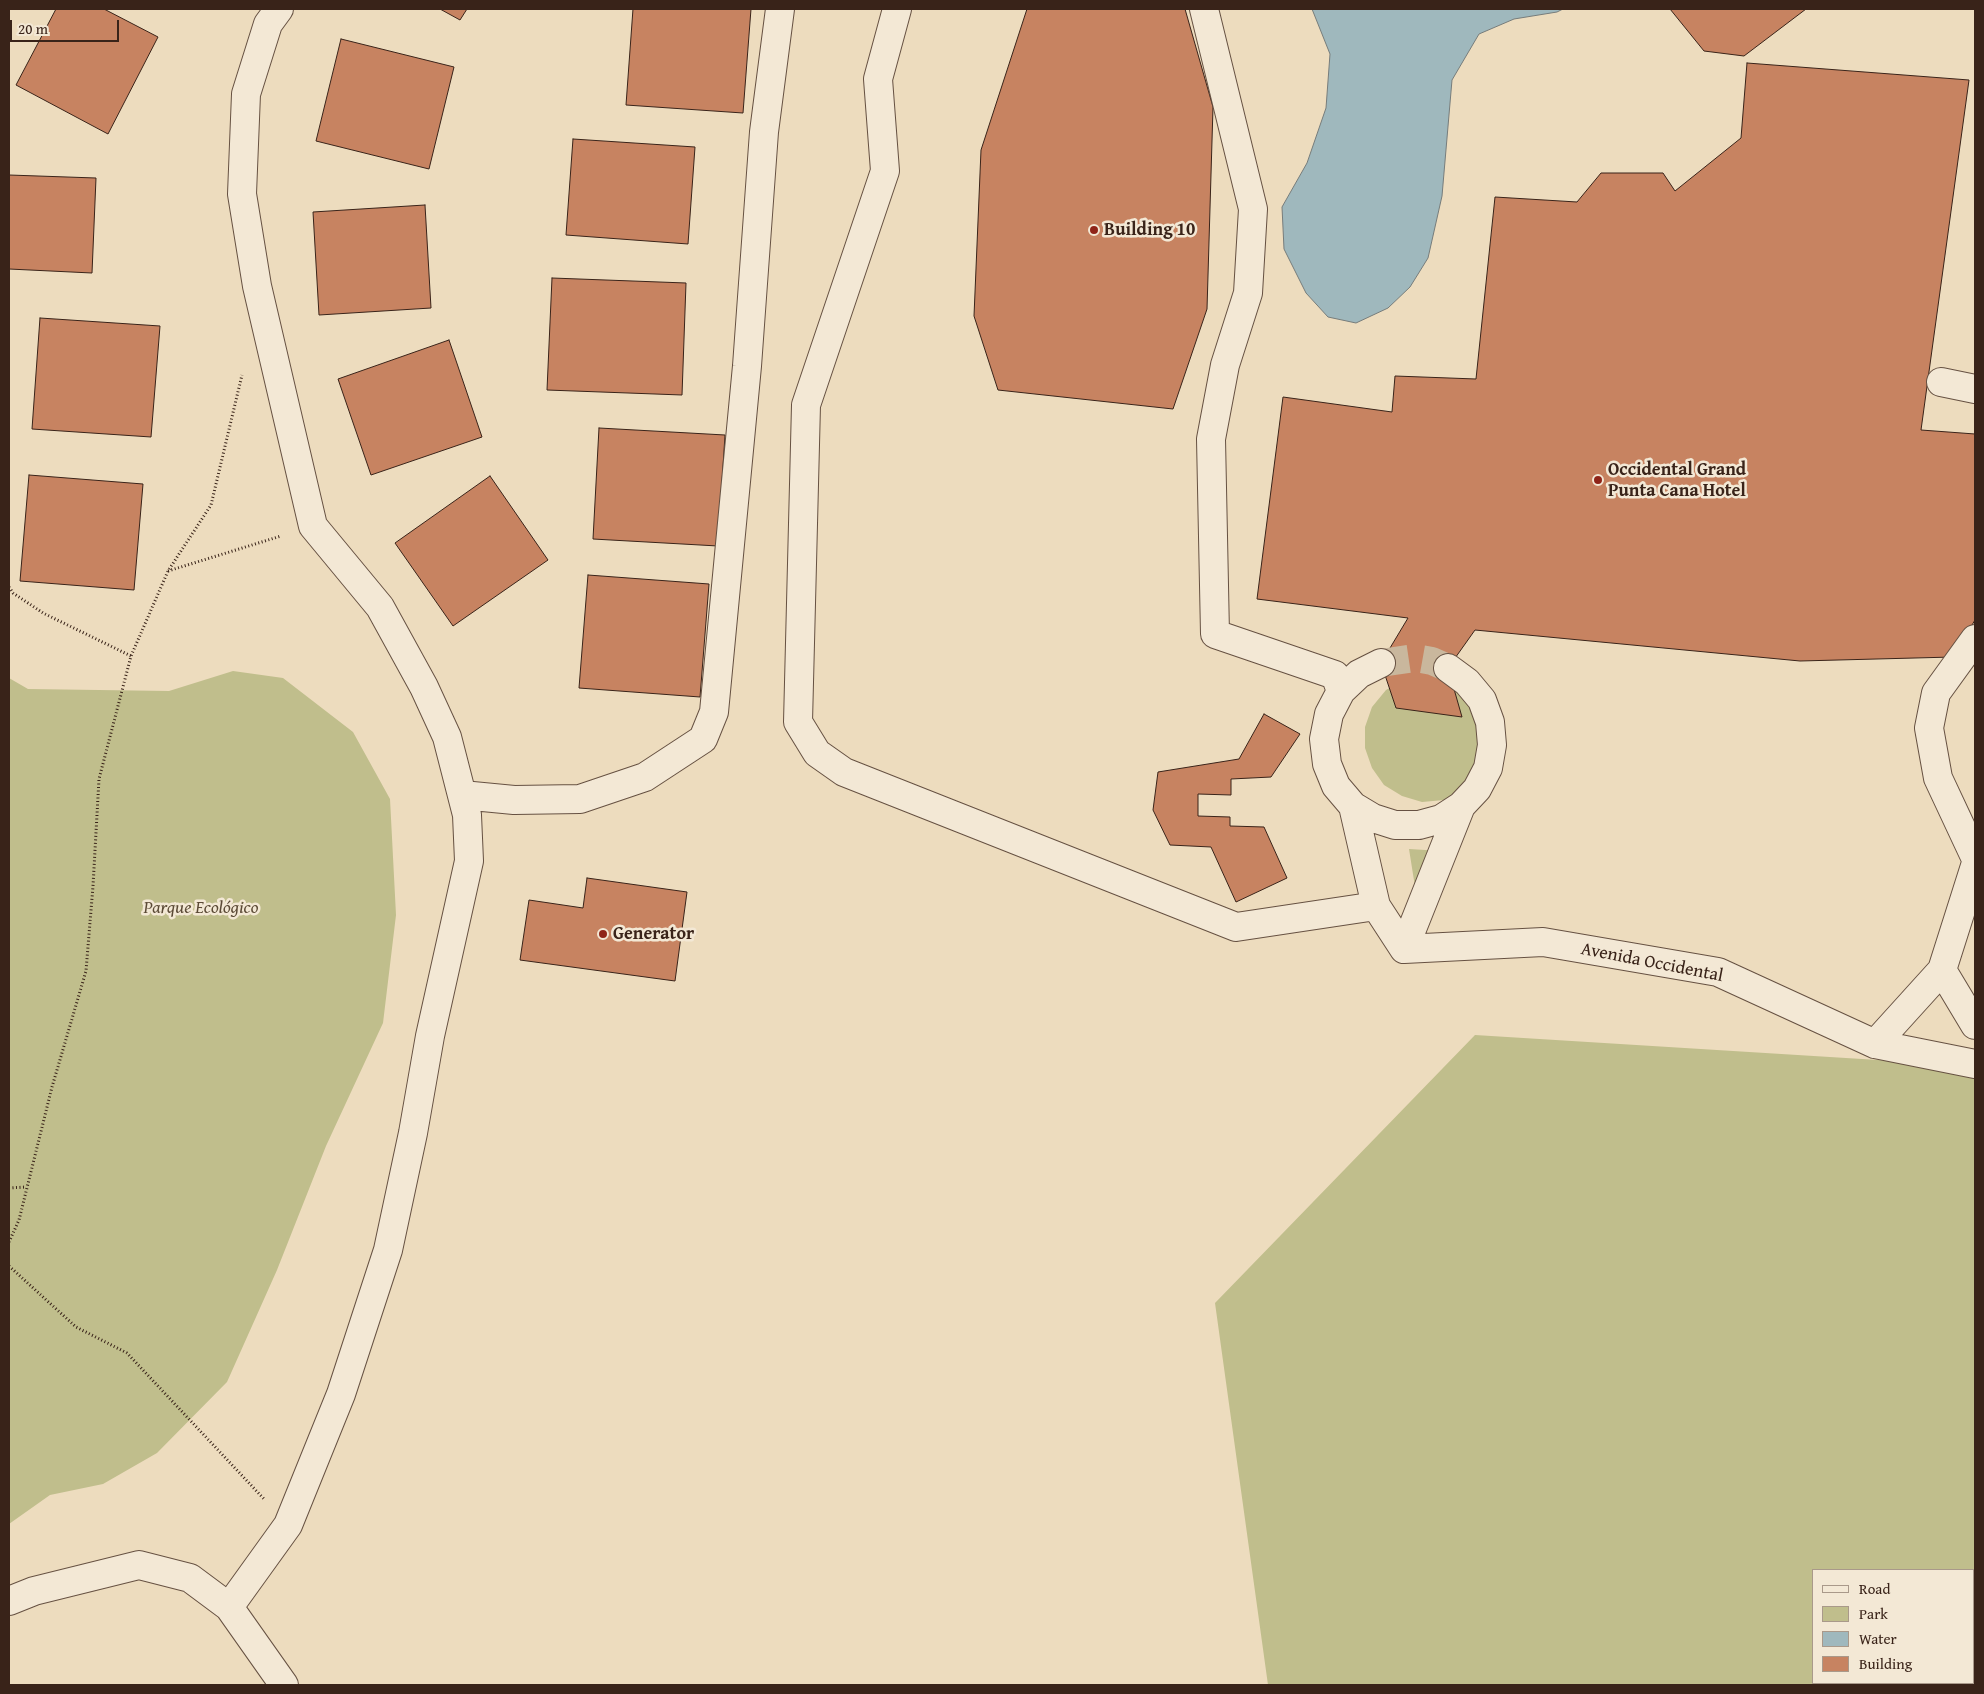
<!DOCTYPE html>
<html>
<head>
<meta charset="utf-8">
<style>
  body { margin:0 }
  #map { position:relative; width:1984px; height:1694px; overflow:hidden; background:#eddcbe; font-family:"Gentium Book Plus",serif }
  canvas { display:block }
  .frame { position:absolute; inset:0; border:10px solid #392319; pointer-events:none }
  .legend { position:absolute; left:1812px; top:1569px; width:162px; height:115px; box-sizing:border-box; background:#f3e8d5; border:1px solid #a9998a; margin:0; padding:6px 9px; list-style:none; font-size:15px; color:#392319 }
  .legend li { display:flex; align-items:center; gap:10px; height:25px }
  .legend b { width:25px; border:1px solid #a9998a }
  .scale { position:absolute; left:10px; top:20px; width:109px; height:22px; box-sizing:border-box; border:2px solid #392319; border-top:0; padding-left:6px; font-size:15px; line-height:18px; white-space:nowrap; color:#392319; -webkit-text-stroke:4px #f3e8d5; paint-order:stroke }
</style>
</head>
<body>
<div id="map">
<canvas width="1984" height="1694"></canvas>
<div class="frame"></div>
<ul class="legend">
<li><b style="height:6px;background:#f3e8d5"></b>Road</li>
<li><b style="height:14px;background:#c0be8c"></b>Park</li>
<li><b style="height:14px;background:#9fb8bd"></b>Water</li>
<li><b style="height:14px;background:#c78361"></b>Building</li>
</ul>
<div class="scale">20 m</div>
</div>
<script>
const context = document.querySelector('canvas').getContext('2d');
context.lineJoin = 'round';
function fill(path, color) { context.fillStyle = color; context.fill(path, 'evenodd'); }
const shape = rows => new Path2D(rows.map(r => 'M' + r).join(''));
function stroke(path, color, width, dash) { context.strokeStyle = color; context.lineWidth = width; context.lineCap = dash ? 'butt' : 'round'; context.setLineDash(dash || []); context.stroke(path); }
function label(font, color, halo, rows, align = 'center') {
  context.font = font + ' "Gentium Book Plus",serif'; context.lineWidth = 5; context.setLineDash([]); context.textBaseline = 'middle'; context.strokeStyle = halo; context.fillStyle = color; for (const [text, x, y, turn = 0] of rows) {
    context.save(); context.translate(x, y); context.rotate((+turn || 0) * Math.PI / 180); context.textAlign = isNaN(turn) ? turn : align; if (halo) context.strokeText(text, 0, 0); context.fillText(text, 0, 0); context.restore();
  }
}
fill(shape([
  [233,671,283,678,353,732,390,799,396,915,383,1023,326,1146,277,1270,227,1382,157,1453,103,1484,50,1495,9,1524,9,678,28,689,169,691],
  [1404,679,1464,685,1492,739,1463,791,1444,800,1422,802,1402,796,1384,785,1372,768,1365,748,1365,727,1372,707,1386,690],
  [1409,849,1458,852,1433,907,1416,893],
  [1475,1035,1975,1066,1975,1685,1268,1685,1215,1303],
  [1813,1570,1973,1570,1973,1683,1813,1683]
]), '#c0be8c');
const water = shape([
  [1312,9,1563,9,1557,12,1514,19,1479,34,1452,80,1442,196,1428,258,1410,287,1388,308,1356,323,1328,317,1306,293,1284,249,1282,207,1307,163,1326,108,1330,54,1312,9]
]);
fill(water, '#9fb8bd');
stroke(water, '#767c7b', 1);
const building = shape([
  [56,9,104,9,158,37,108,134,16,85,56,9],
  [440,9,467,9,460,20,440,9],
  [633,9,751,9,743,113,626,105,633,9],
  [1027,9,1185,9,1213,107,1207,309,1173,409,998,390,974,316,981,150,1027,9],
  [1670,9,1806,9,1744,56,1704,51,1670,9],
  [341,39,454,67,429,169,316,141,341,39],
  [1747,63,1969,80,1921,430,1975,434,1975,620,1953,657,1800,661,1475,630,1448,668,1462,717,1396,708,1381,663,1408,618,1257,599,1283,397,1392,412,1395,376,1476,379,1495,197,1577,202,1601,173,1663,173,1675,191,1741,138,1747,63],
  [573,139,695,147,688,244,566,235,573,139],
  [9,175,96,178,92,273,9,269,9,175],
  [425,205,431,308,319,315,313,212,425,205],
  [552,278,686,283,682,395,547,390,552,278],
  [40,318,160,326,151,437,32,429,40,318],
  [449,340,482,437,371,475,338,379,449,340],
  [599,428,725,435,718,546,593,539,599,428],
  [29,475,143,484,134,590,20,581,29,475],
  [490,476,548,560,453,626,395,543,490,476],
  [588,575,709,584,700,697,579,688,588,575],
  [1264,714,1300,734,1271,777,1231,779,1231,795,1198,794,1198,816,1230,817,1230,826,1264,827,1287,878,1236,902,1211,847,1170,845,1153,810,1158,772,1239,759,1264,714],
  [587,878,687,892,675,981,520,960,529,900,583,908,587,878]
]);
fill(building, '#c78361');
stroke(building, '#392319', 1);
stroke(shape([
  [1381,663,1415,658,1432,661,1448,668]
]), '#c9b79d', 28, [28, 14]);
const minor = shape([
  [897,9,878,79,885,171,806,405,798,722,817,753,844,772,1236,927,1376,906],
  [1204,9,1253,209,1248,293,1225,365,1211,439,1215,634,1335,675,1341,691],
  [1941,382,1975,389],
  [1975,639,1936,693,1929,728,1938,778,1975,857],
  [1381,663,1359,674,1341,691,1329,714,1324,739,1327,764,1336,786,1353,806,1373,818,1395,825,1419,825,1441,819,1461,806,1477,789,1488,768,1492,745,1490,722,1482,700,1467,682,1448,668],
  [462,795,514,800,580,799,645,777,703,739,714,712,747,366,764,132,780,9],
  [1353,806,1376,906,1404,949],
  [1975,866,1942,970,1975,1025],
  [1404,949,1543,942,1718,972,1875,1044,1975,1064],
  [1404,949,1461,806],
  [1875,1044,1942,970],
  [9,1601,34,1591,139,1565,190,1578,229,1607,284,1685],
  [229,1607,288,1525,341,1394,388,1250,413,1133,430,1036,469,861,467,815,447,737,424,687,380,607,313,526,257,286,242,194,246,94,268,24,279,9]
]);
stroke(minor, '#665142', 30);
stroke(shape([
  [168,571,281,536],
  [9,587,13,593,43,613,131,656],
  [9,1188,26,1187],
  [9,1242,19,1220,52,1087,86,971,93,886,99,779,131,656,168,571,211,505,242,375],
  [9,1266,76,1327,127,1353,264,1499]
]), '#392319', 3, [1, 2.5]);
stroke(minor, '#f3e8d5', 28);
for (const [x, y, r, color] of [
  [1094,230,5,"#8f2418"],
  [1598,480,5,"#8f2418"],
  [603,934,5,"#8f2418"]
]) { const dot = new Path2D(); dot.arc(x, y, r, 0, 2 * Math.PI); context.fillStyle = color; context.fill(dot); stroke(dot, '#f3e8d5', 2); }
label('bold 18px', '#392319', '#f3e8d5', [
  ["Building 10",1104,230],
  ["Occidental Grand",1608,470],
  ["Punta Cana Hotel",1608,491],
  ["Generator",613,934]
], 'left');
label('italic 18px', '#5b4a36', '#f3e8d5', [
  ["Parque Ecológico",201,908]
]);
label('18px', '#392319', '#f3e8d5', [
  ["Avenida Occidental",1652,963,11]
]);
</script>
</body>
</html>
